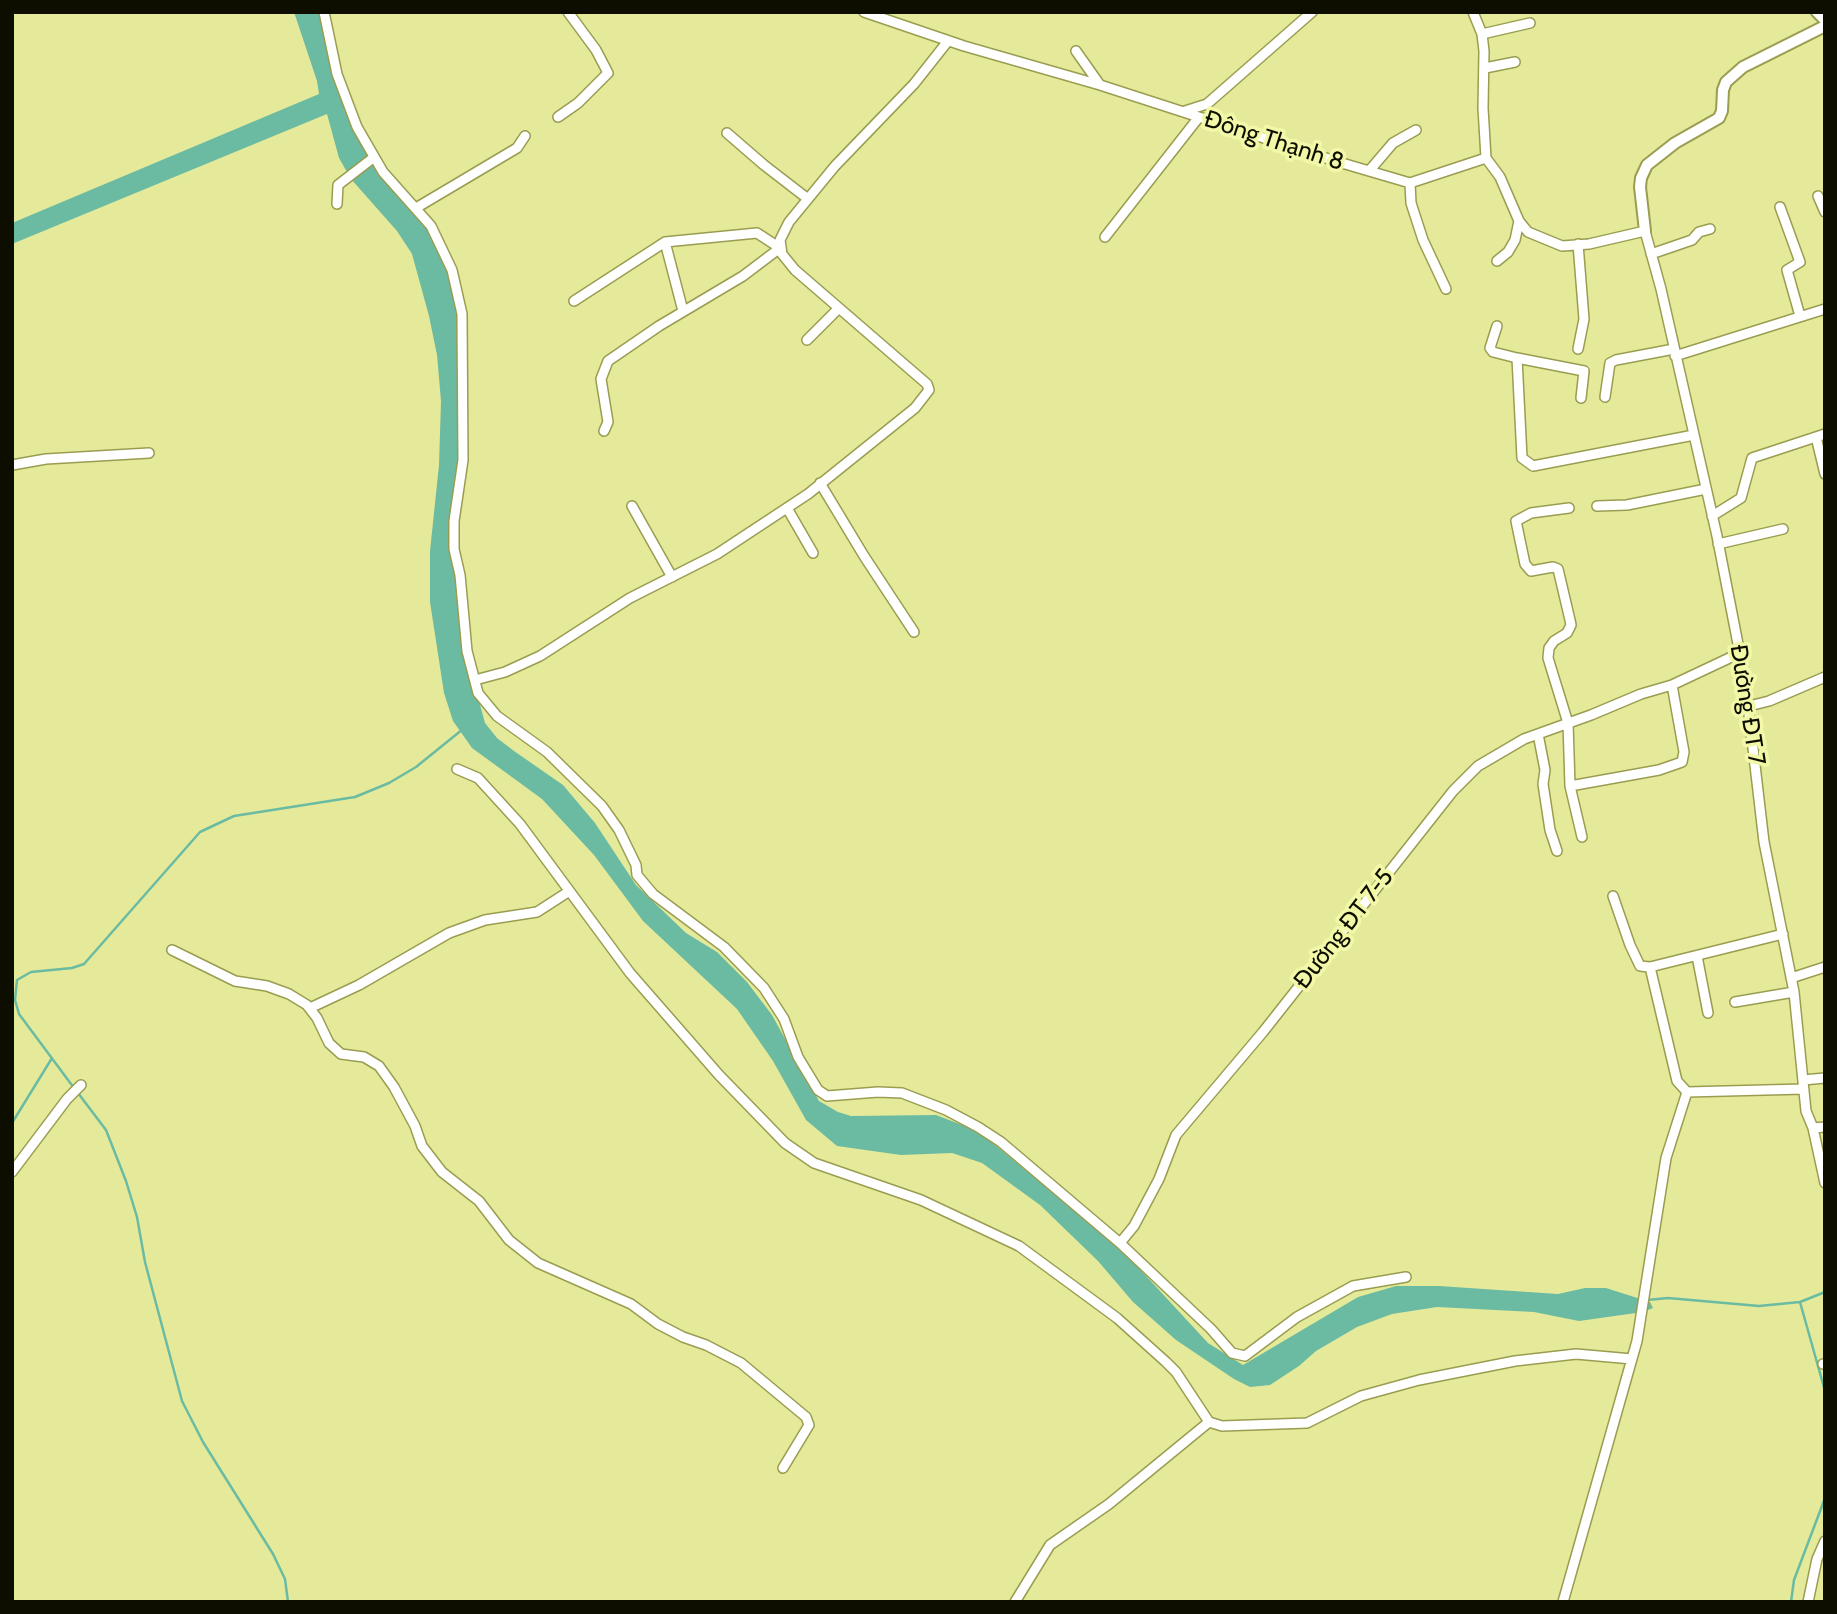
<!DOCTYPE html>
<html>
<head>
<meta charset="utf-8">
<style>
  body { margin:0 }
  #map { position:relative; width:1837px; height:1614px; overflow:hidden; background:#e5ea9b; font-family:Cabin,sans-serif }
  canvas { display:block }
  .frame { position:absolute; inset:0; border:14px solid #0d0e00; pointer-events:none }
</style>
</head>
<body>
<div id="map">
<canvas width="1837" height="1614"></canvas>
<div class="frame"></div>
</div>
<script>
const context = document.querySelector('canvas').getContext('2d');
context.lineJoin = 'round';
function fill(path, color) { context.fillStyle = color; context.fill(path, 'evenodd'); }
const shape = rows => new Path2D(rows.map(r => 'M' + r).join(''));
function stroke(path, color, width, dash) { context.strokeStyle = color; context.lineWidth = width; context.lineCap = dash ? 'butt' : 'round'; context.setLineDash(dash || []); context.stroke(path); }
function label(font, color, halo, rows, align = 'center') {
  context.font = font + ' Cabin,sans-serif'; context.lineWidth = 7; context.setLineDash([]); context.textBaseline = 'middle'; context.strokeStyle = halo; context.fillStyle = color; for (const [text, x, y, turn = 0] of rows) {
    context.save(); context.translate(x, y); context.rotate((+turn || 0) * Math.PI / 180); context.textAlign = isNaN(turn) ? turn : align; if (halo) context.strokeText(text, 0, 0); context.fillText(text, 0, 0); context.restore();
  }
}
fill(shape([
  [294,12,322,12,349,111,360,142,375,168,389,187,414,209,440,247,458,299,462,426,458,556,460,631,485,723,497,738,514,751,563,785,595,823,636,885,686,933,717,952,747,982,772,1015,819,1101,838,1112,851,1116,936,1115,978,1131,1082,1216,1135,1264,1208,1343,1243,1365,1358,1297,1396,1286,1439,1286,1558,1294,1585,1288,1606,1288,1650,1302,1653,1308,1643,1312,1579,1321,1534,1312,1437,1307,1392,1314,1357,1327,1316,1351,1299,1366,1270,1385,1250,1387,1234,1379,1176,1340,1133,1302,1098,1261,1040,1205,982,1163,952,1153,901,1155,837,1146,806,1120,773,1061,737,1009,643,921,594,855,542,799,472,748,453,721,444,693,430,602,430,551,439,465,441,401,437,355,429,316,412,254,397,231,351,179,339,158,327,114,12,244,12,223,319,94,317,81]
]), '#6bbba2');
stroke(shape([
  [74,1088,19,1014,15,1000,17,980,31,972,72,968,84,964,200,832,234,816,355,797,389,783,416,767,463,729],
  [78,1093,106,1130,126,1181,137,1217,145,1262,182,1401,203,1442,273,1554,285,1579,288,1602],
  [12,1123,52,1058],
  [1647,1300,1668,1298,1759,1306,1800,1302,1825,1292],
  [1800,1302,1825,1391],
  [1791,1602,1794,1580,1825,1498]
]), '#6bbba2', 2.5);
const minor = shape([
  [324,12,337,74,357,127,383,172,431,226,452,270,462,314,463,460,454,521,454,549,460,575,467,651,478,693,497,716,547,752,602,806,619,830,636,865,637,875,653,894,724,947,764,988,784,1019,798,1057,818,1090,827,1096,878,1092,902,1093,946,1110,978,1127,1001,1142,1120,1243,1134,1226,1159,1179,1176,1135,1263,1032,1453,791,1478,766,1524,739,1591,715,1641,694,1672,685,1740,653],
  [864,12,964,46,1100,85,1335,161,1410,183,1486,158,1500,177,1519,221,1528,232,1562,246,1589,244,1645,231,1661,289,1717,536,1745,680,1764,842,1794,992,1806,1111,1813,1128,1825,1183],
  [1473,12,1482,34,1484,51,1483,108,1486,158],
  [1482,34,1530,23],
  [1076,51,1100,85],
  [1485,68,1515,62],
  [1185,111,1207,104,1312,12],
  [558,117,578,103,608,73,596,50,568,12],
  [727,133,764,165,808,199],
  [1369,171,1393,143,1416,130],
  [1410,183,1411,203,1423,240,1446,289],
  [1818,196,1825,212],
  [337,204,338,185,373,158],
  [1780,207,1800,262,1787,270,1800,316],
  [416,208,517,148,525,136],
  [1105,237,1199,117],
  [665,242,683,311],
  [1578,244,1584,319,1578,349],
  [1651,254,1692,240,1699,232,1710,229],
  [1497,261,1508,252,1515,240,1519,221],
  [574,301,665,242,757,233,780,248,743,276,659,326,608,361,601,379,608,422,604,431],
  [1497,326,1490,348,1493,352,1517,358,1522,458,1533,466,1694,435],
  [807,340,838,309],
  [1675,356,1825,309],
  [1517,358,1584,371,1581,398],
  [1605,397,1610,363,1616,360,1674,349],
  [1816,437,1825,474],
  [12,465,46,459,149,453],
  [820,483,864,556,914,632],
  [632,506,672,577],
  [1597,506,1627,505,1706,489],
  [787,508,813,553],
  [1569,508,1531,513,1516,521,1525,564,1531,571,1553,567,1558,569,1570,620,1571,625,1567,633,1554,641,1549,648,1548,658,1568,723,1570,786,1582,837],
  [1712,516,1741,498,1752,458,1825,434],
  [1718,544,1783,529],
  [475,680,505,672,540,656,630,598,717,554,808,494,915,408,929,390,927,384,795,270,782,254,780,240,789,222,835,166,914,84,948,41],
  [1749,706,1769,701,1825,677],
  [1538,734,1545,770,1543,784,1550,830,1557,851],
  [457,769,478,778,520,824,630,973,719,1075,785,1143,814,1163,921,1200,1019,1246,1117,1318,1166,1362,1176,1372,1209,1422,1222,1426,1307,1423,1361,1396,1419,1380,1515,1361,1576,1354,1632,1359],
  [1570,786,1659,770,1682,762,1684,752,1672,685],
  [1613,896,1630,945,1640,966,1650,967,1783,934],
  [172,950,235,981,267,986,289,994,307,1005,317,1018,329,1043,341,1054,364,1057,379,1066,394,1087,415,1126,422,1146,442,1172,479,1201,509,1240,538,1263,631,1304,658,1324,683,1337,706,1345,741,1363,806,1417,809,1425,783,1468],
  [1697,956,1708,1013],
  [1650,967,1677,1081,1687,1092,1804,1089],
  [1791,978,1825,967],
  [1735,1002,1794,992],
  [310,1008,359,985,449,933,485,920,537,912,568,892],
  [1803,1080,1825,1078],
  [1813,1128,1825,1127],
  [12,1172,67,1099,81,1085],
  [1120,1243,1211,1329,1232,1353,1245,1356,1297,1317,1353,1286,1406,1277],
  [1823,1364,1825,1364],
  [1015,1602,1050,1545,1109,1504,1209,1422],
  [1563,1602,1637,1341,1666,1158,1687,1092],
  [1808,1602,1817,1559,1825,1541]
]);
const tertiary = shape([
  [1817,12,1825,20],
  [1645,231,1640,187,1641,178,1647,165,1675,143,1719,118,1722,111,1723,90,1726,82,1743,67,1825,26]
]);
stroke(minor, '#9a9d50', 12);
stroke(tertiary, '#9a9d50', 14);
stroke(minor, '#fff', 9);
stroke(tertiary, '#fff', 10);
label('24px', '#0d0e00', '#f3f8a8', [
  ["Đông Thạnh 8",1274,141,18],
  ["Đường ĐT 7",1747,705,81],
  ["Đường ĐT 7-5",1344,929,-52]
]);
</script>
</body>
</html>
